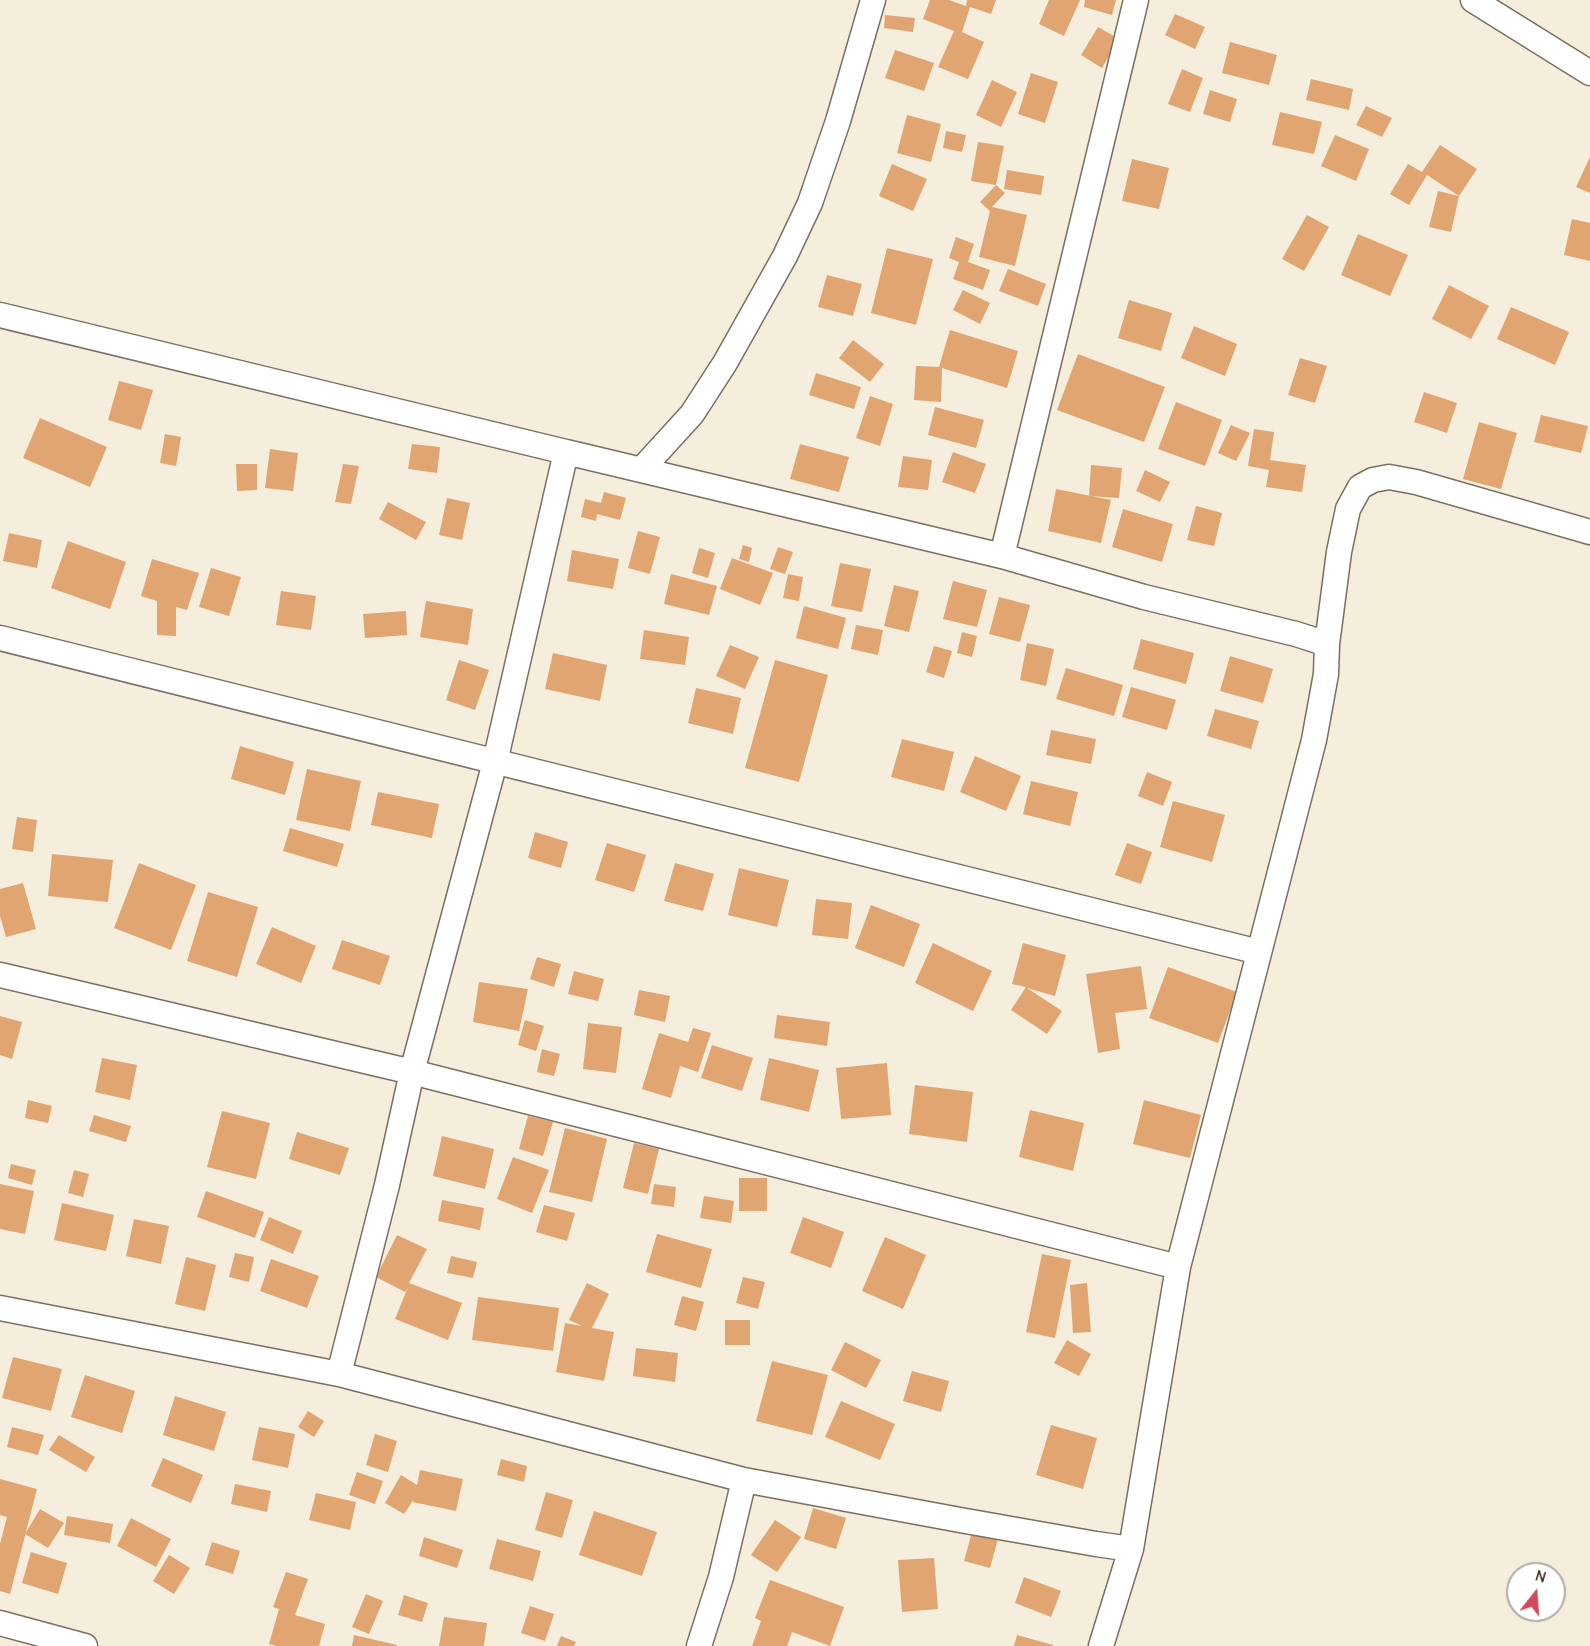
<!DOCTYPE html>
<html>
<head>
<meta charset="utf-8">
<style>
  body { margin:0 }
  #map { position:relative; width:1590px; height:1646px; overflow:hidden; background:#f5eedc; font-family:"Comic Neue",sans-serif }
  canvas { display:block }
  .north { position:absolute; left:1506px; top:1562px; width:60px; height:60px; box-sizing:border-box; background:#fff; border:2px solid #b1aaa5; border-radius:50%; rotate:17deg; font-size:16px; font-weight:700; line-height:24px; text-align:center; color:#3b2a1e }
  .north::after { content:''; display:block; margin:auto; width:21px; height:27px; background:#d1495b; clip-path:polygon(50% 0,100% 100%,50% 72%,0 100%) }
</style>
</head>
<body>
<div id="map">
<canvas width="1590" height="1646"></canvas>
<div class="north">N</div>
</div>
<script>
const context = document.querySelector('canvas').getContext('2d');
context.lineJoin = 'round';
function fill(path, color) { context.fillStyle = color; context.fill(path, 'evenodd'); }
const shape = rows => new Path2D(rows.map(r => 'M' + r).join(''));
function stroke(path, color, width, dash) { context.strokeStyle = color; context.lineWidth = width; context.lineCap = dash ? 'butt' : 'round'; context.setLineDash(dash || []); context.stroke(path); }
fill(shape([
  [930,0,949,0,966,6,967,0,996,0,991,14,970,7,962,32,984,42,968,79,938,67,954,31,923,19],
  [1049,0,1080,0,1064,36,1039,24],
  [1085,0,1116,0,1112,15,1084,7],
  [1175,14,1205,27,1195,49,1165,35],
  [885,15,915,18,913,32,884,28],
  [1098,27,1119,39,1102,68,1081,55],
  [1230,42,1277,55,1269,85,1222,73],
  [895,50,934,63,924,91,885,78],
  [1182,69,1203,78,1190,112,1168,104],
  [1031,73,1058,82,1045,123,1018,114],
  [1311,79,1353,89,1349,110,1306,100],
  [992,80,1017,92,1001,127,976,115],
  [1210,90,1237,99,1230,122,1203,114],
  [1366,106,1392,118,1382,137,1356,125],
  [1280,112,1322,122,1314,154,1272,145],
  [907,115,941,124,931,162,897,153],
  [946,131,966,135,962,152,943,148],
  [1335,135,1369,149,1356,181,1321,166],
  [978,142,1004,146,996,185,971,181],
  [1440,145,1477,169,1459,196,1427,175,1409,205,1390,194,1408,164,1422,172],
  [1590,157,1590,193,1576,187],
  [1132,159,1169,168,1159,209,1122,201],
  [892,164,927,179,913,211,879,196],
  [1007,170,1044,176,1041,195,1004,189],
  [996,185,1005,193,992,207,1027,215,1015,266,979,257,990,211,980,202],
  [1438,191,1459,196,1451,232,1429,227],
  [1307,215,1329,227,1304,271,1282,259],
  [1572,219,1590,223,1590,261,1564,255],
  [1358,234,1408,255,1390,296,1341,275],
  [956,237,974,244,968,262,990,270,983,290,953,279,959,262,949,258],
  [887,248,933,259,916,325,871,313],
  [1008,269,1046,284,1038,306,999,291],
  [827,275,862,284,853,316,818,307],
  [1449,285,1489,306,1471,339,1432,319],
  [963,290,990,303,980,324,953,310],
  [1129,300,1172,313,1161,351,1118,338],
  [1511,307,1569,332,1555,365,1497,339],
  [1194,326,1237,344,1225,376,1181,358],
  [950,330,1018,351,1007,388,942,368,941,402,914,400,916,366,939,367],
  [853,340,884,364,870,382,839,358],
  [1078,354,1165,387,1144,442,1057,410],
  [1300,358,1327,366,1315,403,1288,395],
  [816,373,861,387,854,409,809,395],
  [119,381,153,390,141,430,108,420],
  [1424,392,1457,403,1447,433,1414,422],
  [870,396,893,404,880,446,856,438],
  [1176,402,1222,420,1205,466,1158,449],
  [935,407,984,420,976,448,928,435],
  [1541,415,1588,426,1581,453,1534,442],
  [40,418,107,447,90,487,23,458],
  [1479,422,1517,433,1501,489,1463,479],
  [1231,425,1250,433,1236,461,1218,453],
  [1254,429,1274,432,1270,460,1306,465,1302,492,1266,487,1269,470,1248,466],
  [165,434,181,437,176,466,160,463],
  [412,444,440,447,437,473,408,469],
  [800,444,849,457,839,492,790,479],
  [270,449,298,453,293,491,265,488],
  [953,452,986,464,975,493,942,482],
  [903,456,932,460,928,490,898,487],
  [236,464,257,464,257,490,237,491],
  [343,464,359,466,351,504,335,502],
  [1091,465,1122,468,1119,498,1089,496],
  [1145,470,1170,482,1160,502,1136,491],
  [1056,489,1111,500,1101,543,1048,531],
  [604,492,626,498,620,520,597,514,596,521,581,517,585,499,601,503],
  [447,498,470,503,462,540,439,535],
  [388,502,426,522,416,540,379,519],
  [1196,506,1222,513,1214,546,1187,540],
  [1123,509,1173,524,1162,562,1112,547],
  [638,531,660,537,650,574,628,568],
  [9,533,42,540,37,568,3,561],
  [68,541,126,562,110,609,51,588],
  [743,545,752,548,749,562,739,559],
  [778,547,793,552,785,574,770,569],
  [699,548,715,553,708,578,692,573],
  [572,550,619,559,613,589,567,581],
  [732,558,773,573,760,605,720,589],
  [152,559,199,573,187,610,176,607,176,636,157,635,157,601,141,596],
  [840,563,871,569,862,612,831,606],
  [211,568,241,577,229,616,199,607],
  [671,574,717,586,709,615,664,604],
  [788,574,803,577,799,601,783,598],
  [953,581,987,590,977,627,943,619],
  [894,585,919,591,909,632,884,626],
  [281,591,316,596,311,630,276,625],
  [999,597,1030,605,1020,642,989,634],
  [426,601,473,609,468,645,420,637],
  [804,606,846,618,838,649,796,638],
  [406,611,407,635,365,638,363,614],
  [856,625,883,630,878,655,851,649],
  [644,630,689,637,685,665,640,659],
  [962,632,977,636,972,657,957,653],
  [1141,639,1194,653,1186,684,1133,669],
  [1027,643,1054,649,1046,686,1020,680],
  [730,645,759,657,745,689,716,676],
  [934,646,952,651,944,678,926,672],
  [553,653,607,665,600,701,545,689],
  [1230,656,1273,669,1263,703,1220,691],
  [459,660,489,670,475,710,446,700],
  [775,660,828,675,799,782,745,768],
  [1066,668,1123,685,1114,716,1056,699],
  [1131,687,1176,700,1167,730,1122,717],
  [696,688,741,698,733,734,688,723],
  [1215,709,1259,721,1251,749,1207,736],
  [1051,730,1096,739,1091,764,1046,755],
  [902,739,954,752,944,791,891,777],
  [240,746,294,762,285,795,231,779],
  [975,756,1021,776,1006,811,960,792],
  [307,769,361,781,350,831,296,820],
  [1147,772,1172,782,1163,806,1138,796],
  [1031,781,1078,792,1070,826,1023,814],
  [378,792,439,804,432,838,371,825],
  [1173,801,1225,815,1212,862,1160,847],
  [17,817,37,820,33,852,12,849],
  [290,828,344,844,337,867,283,851],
  [535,832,568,842,561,868,528,858],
  [607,843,646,855,634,892,595,880],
  [1127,843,1152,852,1141,884,1115,875],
  [52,854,113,860,108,902,48,896],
  [139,863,196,885,171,950,114,928],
  [675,863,714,874,703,911,664,901],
  [739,868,789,880,777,927,728,915],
  [23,883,36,929,6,937,0,916,0,889],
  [208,892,258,907,237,977,187,961],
  [816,899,852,903,848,939,812,935],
  [871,905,920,924,904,967,855,948],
  [272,927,316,946,301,983,256,964],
  [342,940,390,956,380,985,332,969],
  [933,943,992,971,973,1011,915,983],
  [1023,943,1066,955,1055,996,1027,988,1062,1011,1047,1034,1011,1010,1026,987,1012,984],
  [537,957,561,964,554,987,530,979],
  [1141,966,1147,1009,1115,1013,1120,1049,1098,1053,1086,974],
  [1168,967,1237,992,1218,1043,1149,1018],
  [574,971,604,979,598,1001,568,994],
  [479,982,528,989,519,1031,473,1022],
  [639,990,670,996,665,1022,634,1015],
  [777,1015,830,1022,827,1046,774,1038],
  [0,1016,22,1022,12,1059,0,1055],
  [525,1020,544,1026,536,1051,518,1045],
  [588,1023,622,1027,616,1073,583,1069],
  [693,1028,711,1033,698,1072,680,1066,671,1098,642,1089,659,1033,688,1042],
  [712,1045,753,1058,742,1091,701,1078],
  [542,1049,560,1054,554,1076,537,1072],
  [102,1058,137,1065,130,1100,95,1092],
  [769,1058,819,1070,809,1112,760,1100],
  [887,1063,891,1115,841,1119,836,1068],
  [915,1085,973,1092,967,1142,909,1134],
  [28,1100,52,1106,48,1123,25,1118],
  [1144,1100,1201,1115,1190,1158,1133,1144],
  [1030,1110,1084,1123,1073,1171,1019,1157],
  [222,1111,270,1123,256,1179,207,1167],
  [94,1115,131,1126,126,1142,89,1131],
  [528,1116,553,1122,543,1156,519,1149],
  [565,1128,607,1139,592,1202,549,1192],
  [297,1132,349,1148,340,1175,289,1159],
  [442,1136,494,1149,485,1189,433,1176],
  [634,1143,659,1149,648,1194,623,1188],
  [513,1157,549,1170,532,1213,497,1199],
  [11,1164,36,1170,32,1185,8,1178],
  [74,1170,89,1174,83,1197,68,1193],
  [739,1178,767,1178,767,1211,739,1211],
  [0,1184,34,1191,25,1234,0,1229],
  [654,1184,676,1187,674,1207,651,1204],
  [206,1191,264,1212,255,1238,197,1217],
  [704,1196,734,1201,731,1223,700,1218],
  [442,1200,484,1208,480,1230,438,1221],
  [62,1203,114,1215,106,1251,54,1240],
  [544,1205,575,1213,567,1241,536,1232],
  [269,1217,302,1231,293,1254,260,1240],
  [803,1217,844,1232,831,1268,790,1253],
  [134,1219,169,1226,161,1264,126,1256],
  [657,1234,712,1249,701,1288,646,1272],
  [397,1235,427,1249,409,1283,462,1303,448,1340,395,1319,408,1287,405,1292,376,1277],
  [885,1237,926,1255,903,1309,862,1291],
  [235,1253,254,1257,249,1282,229,1277],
  [1042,1254,1071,1260,1055,1338,1026,1332],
  [451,1256,477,1262,473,1278,447,1273],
  [186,1257,216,1265,205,1311,175,1304],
  [271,1259,319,1276,307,1308,260,1291],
  [743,1277,765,1282,758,1309,736,1303],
  [587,1283,609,1294,592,1328,614,1332,604,1381,556,1372,565,1323,582,1326,569,1320],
  [1087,1283,1091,1332,1073,1333,1070,1285],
  [682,1296,704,1302,696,1331,674,1325],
  [478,1297,559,1308,553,1351,472,1340],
  [725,1320,750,1320,750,1345,725,1345],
  [1067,1340,1091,1354,1079,1376,1054,1363],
  [845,1342,881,1360,866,1388,831,1370],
  [636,1348,678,1353,675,1382,633,1376],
  [13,1357,62,1369,51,1411,2,1398],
  [772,1361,828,1375,812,1435,756,1421],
  [912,1371,949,1381,941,1412,903,1401],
  [85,1375,135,1391,122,1433,71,1417],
  [175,1396,226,1412,214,1451,163,1435],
  [841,1401,895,1424,880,1460,825,1437],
  [308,1411,324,1421,314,1437,298,1427],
  [1051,1425,1097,1438,1083,1489,1036,1475],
  [12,1427,44,1435,38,1455,7,1447],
  [259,1427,295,1434,288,1468,252,1460],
  [375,1434,397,1441,388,1472,366,1465],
  [59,1435,95,1457,86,1472,49,1450],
  [163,1458,203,1475,191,1503,151,1486],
  [501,1459,527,1466,524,1482,497,1475],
  [420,1470,463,1479,456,1511,413,1502,414,1499,404,1514,385,1503,401,1475,417,1485],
  [357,1472,383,1481,375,1504,349,1495],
  [0,1479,37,1489,10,1594,0,1591,0,1544,7,1517,0,1515],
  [235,1484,271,1491,267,1512,231,1504],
  [546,1492,573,1500,562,1538,535,1530],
  [316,1493,356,1502,350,1530,309,1520],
  [813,1508,846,1518,836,1549,804,1539],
  [40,1509,64,1523,48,1548,25,1534],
  [594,1511,657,1532,642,1576,579,1555],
  [67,1516,113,1524,110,1543,64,1535],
  [131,1518,171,1539,156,1567,117,1546],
  [775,1520,801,1537,777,1572,751,1555],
  [972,1532,998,1539,990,1568,964,1561],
  [424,1537,463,1550,457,1568,419,1556],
  [497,1539,541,1551,533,1581,489,1569],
  [212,1542,240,1551,233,1574,205,1565],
  [31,1552,67,1563,58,1594,22,1583],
  [169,1555,190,1568,174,1594,153,1581],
  [934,1558,938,1609,902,1612,898,1560],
  [286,1572,308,1579,295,1615,325,1624,319,1646,276,1646,269,1644,279,1609,273,1607],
  [1024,1577,1061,1591,1051,1617,1015,1603],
  [770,1580,844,1607,830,1646,792,1632,787,1646,752,1646,761,1621,755,1618],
  [366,1594,383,1601,369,1634,352,1627],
  [404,1595,428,1603,422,1622,398,1615],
  [530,1606,554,1614,545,1641,521,1633],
  [444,1617,487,1623,484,1646,439,1646],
  [354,1635,397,1645,397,1646,352,1646],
  [1017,1635,1053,1645,1053,1646,1014,1646],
  [561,1636,576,1642,574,1646,557,1646]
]), '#e1a572');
const street = shape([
  [1473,0,1590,73],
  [0,315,566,452,495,762,412,1072,387,1185,339,1374],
  [566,452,1002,556,1144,597,1296,634,1327,644,1326,674,1314,740,1178,1267,1131,1549],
  [641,470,692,414,725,363,785,256,810,203,838,121,873,0],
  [1002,556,1136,0],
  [0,638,1259,952],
  [1327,644,1339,552,1348,509,1360,487,1373,480,1389,477,1416,482,1590,532],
  [0,975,412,1072,1178,1267],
  [0,1308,339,1374,744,1480,960,1520,1096,1544,1131,1549,1101,1646],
  [0,1623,85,1646],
  [699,1646,721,1577,744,1480]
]);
stroke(street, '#7c6f60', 27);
stroke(street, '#fff', 24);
</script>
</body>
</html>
